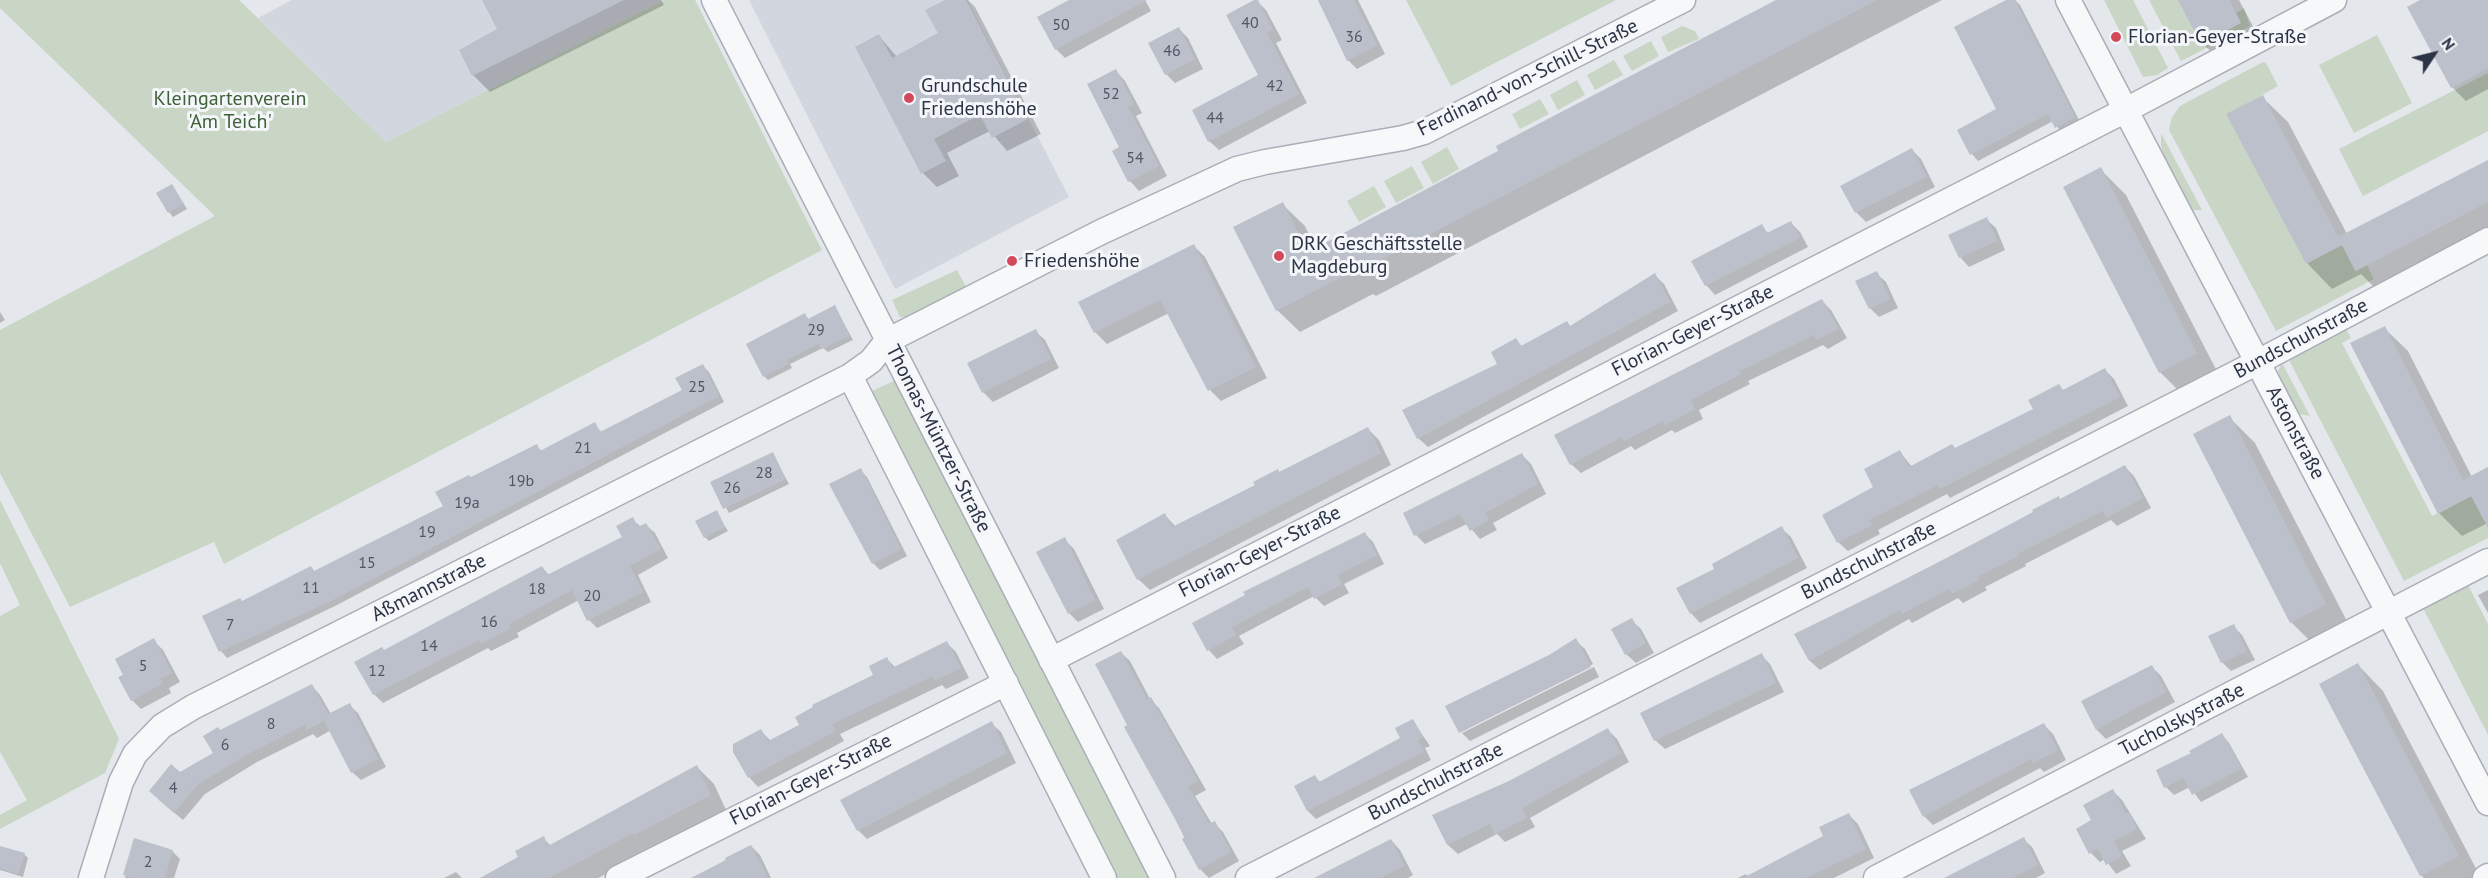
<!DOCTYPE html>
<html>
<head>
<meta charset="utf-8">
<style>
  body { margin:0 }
  #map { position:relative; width:2488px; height:878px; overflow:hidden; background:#e4e7ec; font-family:"PT Sans",sans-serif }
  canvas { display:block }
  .north { position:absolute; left:2404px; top:24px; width:60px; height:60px; -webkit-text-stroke:4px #f4f6f9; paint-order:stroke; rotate:55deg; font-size:16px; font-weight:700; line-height:24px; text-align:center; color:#2b3445 }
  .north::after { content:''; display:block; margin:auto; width:21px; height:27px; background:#2b3445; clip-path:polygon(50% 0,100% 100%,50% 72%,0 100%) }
</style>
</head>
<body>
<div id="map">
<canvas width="2488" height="878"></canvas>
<div class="north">N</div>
</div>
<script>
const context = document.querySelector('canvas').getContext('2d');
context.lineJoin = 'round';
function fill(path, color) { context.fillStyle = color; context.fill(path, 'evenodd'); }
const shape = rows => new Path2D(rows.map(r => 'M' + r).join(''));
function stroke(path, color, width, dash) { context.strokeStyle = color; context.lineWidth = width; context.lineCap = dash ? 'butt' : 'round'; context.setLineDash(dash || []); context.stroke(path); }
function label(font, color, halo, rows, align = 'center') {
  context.font = font + ' "PT Sans",sans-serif'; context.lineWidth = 6; context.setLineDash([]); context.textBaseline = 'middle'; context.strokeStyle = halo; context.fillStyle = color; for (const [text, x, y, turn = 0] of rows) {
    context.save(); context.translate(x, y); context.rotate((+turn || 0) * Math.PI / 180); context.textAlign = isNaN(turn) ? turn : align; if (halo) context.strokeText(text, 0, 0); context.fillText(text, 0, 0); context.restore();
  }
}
fill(shape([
  [292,0,664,0,386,142,258,18],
  [749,0,967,0,1069,197,895,289]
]), '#d2d6de');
fill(shape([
  [0,0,239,0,386,142,664,0,695,0,822,250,224,564,214,542,70,607,0,473,0,330,215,216,0,8],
  [1406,0,1616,0,1451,86],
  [2104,0,2133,0,2168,68,2157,75,2143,77],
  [2149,0,2178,0,2241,23,2236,13,2244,8,2250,26,2181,61],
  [1682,26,1695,31,1699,39,1668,52,1661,37],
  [2377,35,2412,103,2354,133,2319,65],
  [1651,41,1659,56,1632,71,1623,56],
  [1614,60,1623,75,1595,90,1587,75],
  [2263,62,2266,63,2278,86,2227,115,2306,264,2342,245,2355,271,2367,265,2374,279,2276,331,2169,130,2172,117,2180,106],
  [2488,73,2488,131,2363,196,2339,149],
  [1577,80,1585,95,1558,110,1550,95],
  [1540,99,1549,114,1520,129,1512,114],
  [2161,133,2202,210,2193,210,2165,158,2161,146],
  [1447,147,1459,169,1433,184,1421,162],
  [1412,166,1424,188,1396,203,1384,181],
  [1374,186,1386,207,1359,222,1347,201],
  [957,270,967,289,910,317,900,317,892,300],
  [2345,327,2351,338,2342,343,2432,516,2472,496,2488,518,2488,538,2404,581,2288,358],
  [2282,363,2310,416,2299,414,2280,380,2278,371],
  [898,379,1151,878,1114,878,868,393],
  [0,500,119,739,105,773,0,829,0,815,27,800,0,752,0,616,20,605,0,563],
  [2468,585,2488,624,2488,735,2423,608]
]), '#c9d6c5');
fill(shape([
  [498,0,661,0,664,5,490,92,473,75,499,30],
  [948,0,968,0,975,7,1041,134,1007,151,990,131,974,139,947,153,959,176,937,187,923,173,857,48,879,36,897,57,940,34],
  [1071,0,1145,0,1151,11,1065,58,1056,49],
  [1318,0,1358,0,1385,54,1357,69,1348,60],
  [1780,0,1942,0,1376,296,1373,294,1300,332,1277,310,1282,204,1305,226,1316,249],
  [2010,0,2015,0,2020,5,2081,124,2062,133,2053,121,1978,161,1972,154,1998,110],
  [2179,0,2239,0,2265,49,2228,68,2202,43],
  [2423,0,2488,0,2488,89,2466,101,2452,87],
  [1257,1,1266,10,1282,40,1276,43,1307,103,1219,150,1209,141,1260,76],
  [1179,29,1188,38,1203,69,1175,83,1166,74],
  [1116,71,1125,81,1142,113,1136,116,1167,176,1139,191,1130,181,1114,151,1121,148],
  [2262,97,2288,122,2347,234,2488,161,2488,241,2382,295,2361,274,2332,289,2307,263],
  [1912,150,1921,159,1935,187,1866,222,1856,212,1842,186],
  [2100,169,2126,195,2221,379,2185,397,2160,372],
  [172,186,187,209,173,217,169,212],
  [1986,219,1996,228,2005,250,1969,267,1960,257],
  [1791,223,1800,232,1808,247,1715,295,1706,285,1761,226,1769,234],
  [1194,246,1205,257,1267,378,1221,401,1210,390,1169,313,1107,344,1095,332,1080,302],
  [1876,273,1886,282,1898,308,1879,317,1870,308],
  [1654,275,1664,284,1678,311,1428,447,1418,438,1499,365,1515,340,1523,347,1571,327],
  [1822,301,1831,310,1847,338,1828,349,1823,345,1748,381,1750,384,1699,410,1703,419,1675,433,1672,430,1635,450,1631,446,1581,473,1571,464],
  [835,307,853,340,828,352,823,348,790,364,792,368,768,380,764,376,805,315,809,320],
  [0,312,5,320,0,323],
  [2384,328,2408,351,2472,477,2488,469,2488,523,2462,536,2439,513],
  [1035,331,1045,340,1059,368,993,402,983,392],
  [703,366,709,372,724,402,335,606,227,658,221,651,204,617,243,603,311,567,315,572,445,507,471,479,536,446,542,451,594,424,602,433,684,391],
  [2105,370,2114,379,2128,406,1950,498,1947,494,1878,530,1880,534,1848,551,1838,542,1900,452,1912,467,1955,449,2035,409,2059,386,2064,391],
  [2229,417,2255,443,2351,629,2316,647,2291,622],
  [1368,429,1379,440,1391,465,1150,590,1138,579,1165,515,1176,527],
  [772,454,789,484,729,513,712,483],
  [1522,455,1531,464,1546,494,1493,523,1497,530,1480,539,1467,524,1425,544,1416,535],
  [2125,467,2134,476,2151,508,2117,526,2111,520,2025,564,2026,566,1985,587,1987,590,1963,603,1958,598,1912,623,1909,619,1820,670,1810,661,1796,635],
  [860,470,867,477,907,556,880,570,873,563,851,520,845,514,831,484],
  [716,512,728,531,709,541,705,537],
  [632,519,641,527,646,525,655,533,668,558,638,575,651,602,597,628,589,620,579,600,517,633,519,637,491,651,488,648,383,703,374,694,384,651,542,567,549,575,624,537],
  [1781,528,1791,537,1807,568,1700,623,1691,613,1716,569],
  [1365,534,1373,542,1384,564,1344,584,1349,593,1324,606,1314,596,1239,636,1244,644,1217,659,1209,650,1194,624],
  [1064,539,1074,549,1104,609,1078,622,1069,613],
  [2488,590,2488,613,2478,595],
  [1631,620,1641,629,1654,653,1636,663,1626,654],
  [2233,626,2242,635,2255,660,2231,671,2222,662],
  [153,640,163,650,180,682,169,688,171,693,141,709,132,700,125,676],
  [1575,640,1585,649,1593,664,1461,732,1447,707,1549,656],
  [946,642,956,652,969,678,946,689,942,685,840,734,844,741,758,787,749,777,761,731,771,741,801,725,875,676,887,659,896,668],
  [1121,653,1130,661,1150,699,1159,708,1206,790,1195,796,1212,824,1214,823,1223,832,1239,861,1209,878,1200,869,1129,726],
  [1761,655,1770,664,1784,692,1665,749,1655,740],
  [2358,665,2383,691,2481,878,2424,878,2421,875],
  [1594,667,1599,677,1470,741,1462,733],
  [2152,667,2161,676,2175,702,2106,739,2097,730,2083,702],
  [312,686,320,695,331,714,349,705,358,713,386,767,361,780,352,772,331,730,317,738,313,734,257,762,205,794,183,820,159,800,180,774,215,754,221,732],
  [1413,721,1430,746,1425,748,1431,760,1316,819,1308,811,1296,786,1315,777,1320,782,1402,739],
  [991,723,1001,732,1016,763,867,839,858,830],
  [2044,725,2053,734,2066,760,2044,772,2040,768,1933,825,1924,816],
  [1608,730,1617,739,1629,762,1530,818,1535,827,1505,842,1497,834,1458,854,1448,845,1434,815,1509,782],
  [2222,735,2229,743,2248,777,2201,802,2190,787,2174,795,2166,787,2193,754],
  [697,767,714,784,727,812,598,878,483,878,520,858,543,838,551,846],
  [2113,791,2122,800,2146,839,2122,851,2131,866,2116,874,2105,859,2100,862,2091,853,2093,821],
  [1849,815,1858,824,1874,858,1834,878,1738,878,1746,874,1748,877,1825,837],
  [2023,839,2032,847,2045,873,2036,878,1945,878],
  [135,840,172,851,180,859,174,878,125,878],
  [1391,840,1400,850,1413,875,1408,878,1340,878],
  [751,846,760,855,771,878,694,878],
  [0,850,24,854,28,858,23,877,0,870],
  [456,872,462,878,444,878]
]), '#0003');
fill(shape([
  [482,0,624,0,472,76,459,50,497,29],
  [945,0,966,0,1028,119,992,138,980,115,960,125,934,139,946,161,921,174,855,47,879,34,892,58,938,33,925,10],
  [1069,0,1147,0,1055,50,1037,17],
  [1254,0,1258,0,1273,30,1267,33,1299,94,1208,142,1192,110,1258,75,1226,15],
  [1318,0,1354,0,1377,45,1347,61],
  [1776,0,1877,0,1352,275,1351,272,1276,311,1233,227,1283,202,1308,252,1498,151,1496,146],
  [2006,0,2015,0,2075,117,2055,128,2048,114,1970,155,1957,130,1996,109,1954,27],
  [2178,0,2229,0,2241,23,2201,44],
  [2420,0,2488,0,2488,68,2451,88,2407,7],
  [1179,27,1195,59,1165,75,1148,43],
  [1116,69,1134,104,1128,107,1159,166,1128,182,1112,151,1119,147,1087,84],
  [2263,95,2338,237,2488,160,2488,202,2356,271,2342,245,2306,264,2226,114],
  [1912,148,1927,177,1855,213,1840,186],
  [2101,167,2197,353,2159,373,2063,187],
  [172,184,184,204,168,213,156,193],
  [1987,217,1997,241,1959,258,1948,235],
  [1791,221,1800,238,1705,286,1691,261,1762,224,1767,233],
  [1194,244,1256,367,1208,391,1160,300,1094,333,1078,302],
  [1877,271,1890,299,1869,309,1855,281],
  [1655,273,1670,302,1417,439,1402,410,1497,364,1491,352,1516,338,1521,346,1567,321,1570,326],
  [1822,299,1839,329,1817,340,1814,335,1740,371,1741,374,1691,400,1695,409,1665,425,1663,421,1624,441,1622,437,1570,465,1554,435],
  [835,305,850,336,822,349,819,344,787,360,789,364,763,377,746,344,805,313,808,319],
  [2385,326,2463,480,2488,467,2488,528,2471,496,2438,514,2350,343],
  [1036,329,1051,359,982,393,967,363],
  [703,364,719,396,329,602,219,652,202,616,240,598,242,601,311,566,314,571,443,506,435,492,469,475,471,477,537,444,540,451,595,422,600,432,682,390,675,378],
  [2105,368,2120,397,1940,489,1938,485,1869,520,1872,525,1837,543,1822,515,1873,487,1864,469,1900,450,1909,467,1952,444,1955,448,2033,409,2028,400,2059,384,2063,390],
  [2230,415,2326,604,2290,623,2193,434],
  [1368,427,1381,453,1137,580,1116,540,1165,513,1172,527,1255,485,1253,482,1278,469,1279,472],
  [773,452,786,479,723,509,710,482],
  [1522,453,1538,484,1485,513,1489,520,1470,531,1460,514,1414,536,1403,513],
  [2125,465,2143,498,2106,518,2103,511,2017,554,2018,556,1977,577,1979,580,1952,594,1949,589,1902,614,1900,610,1809,661,1794,634,1911,577,2033,512,2032,510,2059,496,2060,499],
  [861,468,901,549,872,564,829,484],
  [717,510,725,527,704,538,695,521],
  [633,517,638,527,646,523,661,549,630,566,643,592,587,621,572,590,509,624,511,628,481,644,479,640,373,695,354,662,382,647,384,650,542,566,547,575,622,537,616,526],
  [1782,526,1798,558,1690,614,1676,588,1714,569,1712,564],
  [1365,532,1377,555,1337,575,1342,584,1314,599,1308,587,1232,627,1236,635,1207,651,1192,623,1245,595,1243,592],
  [1065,537,1095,600,1068,614,1036,552],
  [1632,618,1646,643,1625,655,1611,629],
  [2234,624,2247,651,2221,663,2208,636],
  [154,638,172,673,160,679,163,683,131,701,118,677,123,675,115,659],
  [1576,638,1591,667,1459,733,1445,706,1549,655],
  [947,641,961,668,935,681,933,676,832,724,836,731,748,778,733,752,733,744,761,729,768,741,799,725,795,717,813,707,812,705,873,675,869,666,887,657,892,668],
  [1121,651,1147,699,1151,697,1198,781,1188,786,1209,824,1215,821,1231,852,1199,870,1182,839,1185,837,1124,727,1127,725,1095,664],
  [1762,653,1776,683,1654,741,1640,713],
  [2358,663,2459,856,2420,876,2319,684],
  [2152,665,2166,692,2096,730,2081,701],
  [312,684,328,714,350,703,378,759,351,773,324,721,307,730,305,725,248,754,197,785,174,813,149,791,171,764,180,772,213,753,203,736,218,727,220,730],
  [1413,719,1423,737,1418,740,1424,752,1307,811,1294,786,1315,775,1319,782,1400,738,1395,728],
  [992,721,1007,753,857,831,840,800],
  [2044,723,2058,750,2033,763,2031,759,1923,817,1909,790],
  [1608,728,1621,753,1522,808,1527,818,1494,834,1490,824,1447,845,1432,815,1509,781],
  [2222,733,2242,768,2192,795,2183,778,2164,788,2156,770,2191,753,2189,751],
  [697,765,711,795,634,835,633,833,549,878,480,878,518,857,515,851,544,836,548,846],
  [2113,789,2126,814,2129,812,2137,829,2114,841,2122,856,2106,865,2098,849,2089,854,2076,829,2091,820,2083,805],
  [1849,813,1866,849,1806,878,1743,878,1823,836,1819,827],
  [2024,837,2038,865,2012,878,1944,878],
  [134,838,173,850,165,878,133,878,123,875],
  [1391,839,1405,866,1381,878,1314,878],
  [751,845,768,878,691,878,726,860,725,858],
  [0,846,25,853,18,874,0,868]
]), '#bbc0ca');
const street = shape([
  [714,0,1163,878],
  [2068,0,2488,803],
  [850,376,1104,878],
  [1051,660,2126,110,2334,0],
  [91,878,121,782,135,754,162,726,193,707,850,376,871,361,887,341,1101,232,1237,169,1265,162,1403,138,1424,132,1683,0],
  [618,878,1006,683],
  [1248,878,2258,362,2488,240],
  [1876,878,2488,561],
  [2485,878,2488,876]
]);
stroke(street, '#a9aeb7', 27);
stroke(street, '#f7f8fa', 24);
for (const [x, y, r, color] of [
  [2116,37,6,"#d1495b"],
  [909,98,6,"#d1495b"],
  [1279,256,6,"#d1495b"],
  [1012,261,6,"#d1495b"]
]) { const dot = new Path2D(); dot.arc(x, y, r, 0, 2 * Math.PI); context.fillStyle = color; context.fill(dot); stroke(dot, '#f4f6f9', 2); }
label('16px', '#4f5766', null, [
  ["40",1250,23],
  ["50",1061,25],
  ["36",1354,37],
  ["46",1172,51],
  ["42",1275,86],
  ["52",1111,94],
  ["44",1215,118],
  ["54",1135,158],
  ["29",816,330],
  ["25",697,387],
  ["21",583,448],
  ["28",764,473],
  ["19b",521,481],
  ["26",732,488],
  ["19a",467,503],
  ["19",427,532],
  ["15",367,563],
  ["11",311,588],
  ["18",537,589],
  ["20",592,596],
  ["16",489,622],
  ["7",230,625],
  ["14",429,646],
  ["5",143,666],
  ["12",377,671],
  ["8",271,724],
  ["6",225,745],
  ["4",173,788],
  ["2",148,862]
]);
label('20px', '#2b3445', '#f4f6f9', [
  ["Florian-Geyer-Straße",2128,37],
  ["Grundschule",921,86],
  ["Friedenshöhe",921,109],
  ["DRK Geschäftsstelle",1291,244],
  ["Magdeburg",1291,267],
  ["Friedenshöhe",1024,261]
], 'left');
label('20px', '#2b3445', '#f4f6f9', [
  ["Ferdinand-von-Schill-Straße",1528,78,-26],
  ["Florian-Geyer-Straße",1693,331,-27],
  ["Bundschuhstraße",2301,339,-28],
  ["Astonstraße",2295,433,62],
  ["Thomas-Müntzer-Straße",938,439,63],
  ["Florian-Geyer-Straße",1260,552,-27],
  ["Bundschuhstraße",1869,561,-27],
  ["Aßmannstraße",429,588,-27],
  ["Tucholskystraße",2182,720,-27],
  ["Florian-Geyer-Straße",811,780,-27],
  ["Bundschuhstraße",1436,782,-27]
]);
label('20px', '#3f6138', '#f4f6f9', [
  ["Kleingartenverein",230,99],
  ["'Am Teich'",230,122]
]);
</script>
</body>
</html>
